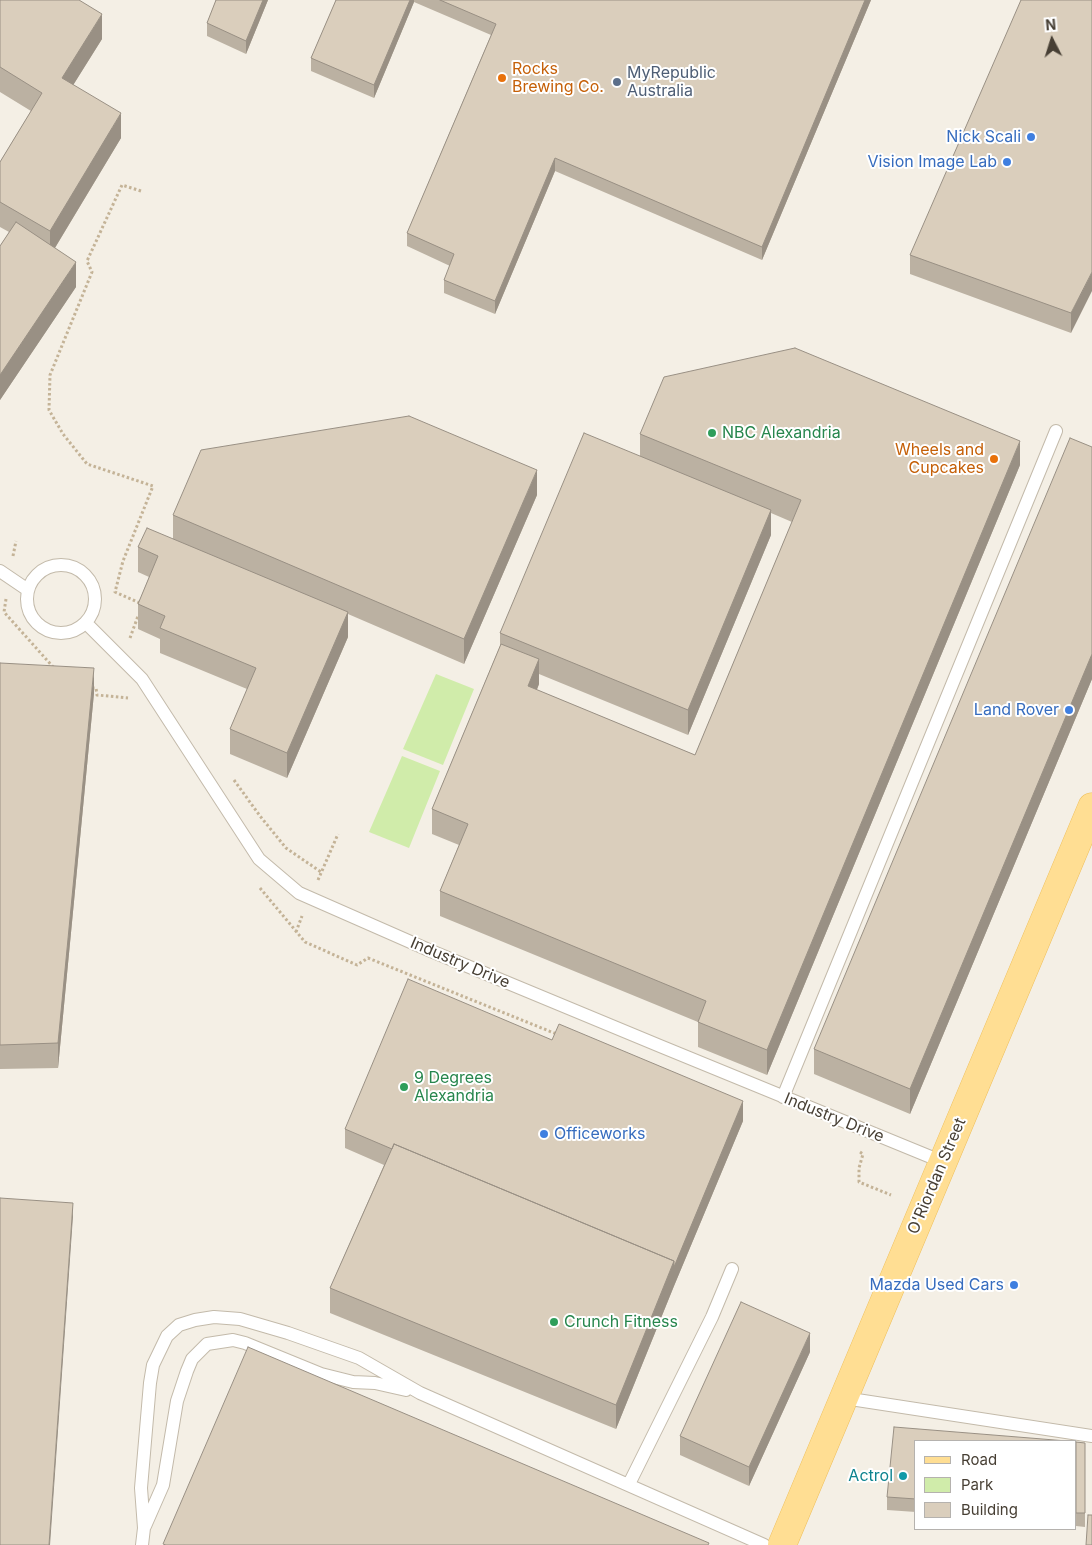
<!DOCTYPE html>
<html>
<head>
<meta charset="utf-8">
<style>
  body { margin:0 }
  #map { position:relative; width:1092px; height:1545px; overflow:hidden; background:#f4efe5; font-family:Inter,sans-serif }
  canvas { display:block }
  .legend { position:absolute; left:914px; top:1440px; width:162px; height:90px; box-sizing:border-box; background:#fff; border:1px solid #b5b2ae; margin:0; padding:6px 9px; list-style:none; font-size:15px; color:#473f34 }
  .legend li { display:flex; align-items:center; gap:10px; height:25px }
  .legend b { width:25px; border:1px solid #b5b2ae }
  .north { position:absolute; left:1027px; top:15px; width:50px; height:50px; -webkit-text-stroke:4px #fff; paint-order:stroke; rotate:355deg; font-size:14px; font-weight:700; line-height:20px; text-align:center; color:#473f34 }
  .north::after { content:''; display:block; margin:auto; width:18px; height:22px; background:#473f34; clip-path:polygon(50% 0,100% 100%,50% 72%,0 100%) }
</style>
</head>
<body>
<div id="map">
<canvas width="1092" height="1545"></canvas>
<ul class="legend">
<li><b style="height:6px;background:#ffde93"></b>Road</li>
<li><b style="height:14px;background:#d0ecaa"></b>Park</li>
<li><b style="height:14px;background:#dacebc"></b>Building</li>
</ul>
<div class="north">N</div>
</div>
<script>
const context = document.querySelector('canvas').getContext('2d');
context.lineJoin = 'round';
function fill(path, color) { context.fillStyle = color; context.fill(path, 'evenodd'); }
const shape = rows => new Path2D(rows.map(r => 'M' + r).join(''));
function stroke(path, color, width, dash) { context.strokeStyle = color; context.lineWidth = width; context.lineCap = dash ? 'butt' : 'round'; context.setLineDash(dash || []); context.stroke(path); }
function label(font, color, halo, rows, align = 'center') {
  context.font = font + ' Inter,sans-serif'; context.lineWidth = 4; context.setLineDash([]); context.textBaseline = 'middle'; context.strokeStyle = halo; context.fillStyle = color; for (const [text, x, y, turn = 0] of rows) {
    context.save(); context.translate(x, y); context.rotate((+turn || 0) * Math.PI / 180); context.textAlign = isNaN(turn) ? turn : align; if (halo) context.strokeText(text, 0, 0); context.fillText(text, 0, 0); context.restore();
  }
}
fill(shape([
  [436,674,474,689,443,765,403,749],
  [402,756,440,771,409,848,369,832]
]), '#d0ecaa');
const service = shape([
  '27 599a34 34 0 1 1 68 0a34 34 0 1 1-68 0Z',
  [0,571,28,590],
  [86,623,142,679,259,859,299,893,431,951,660,1046,943,1162],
  [783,1097,1056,431],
  [844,1398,1092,1436],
  [629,1484,712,1317,732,1269],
  [145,1526,163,1485,177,1401,187,1371,192,1359,207,1344,233,1340,245,1343,321,1374,353,1382,375,1383,406,1390],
  [142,1545,144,1528,141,1488,150,1383,153,1365,167,1336,179,1325,195,1320,214,1317,240,1319,288,1333,359,1358,420,1393,764,1545]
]);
const primary = shape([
  [782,1545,1092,807]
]);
stroke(service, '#c3baaa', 14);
stroke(primary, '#eebe59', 29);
stroke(shape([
  [141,191,122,185,87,261,92,272,50,375,49,410,63,434,87,464,153,486,123,561,115,592,142,604],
  [13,556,16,541],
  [6,599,4,612,54,668],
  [130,638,138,616],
  [92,688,96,688,97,695,128,698],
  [234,780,260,816,286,848,321,872],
  [318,880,338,834],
  [260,888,305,942,357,965,368,958,559,1035],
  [296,932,302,916],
  [860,1152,863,1154,859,1168,859,1182,891,1195]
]), '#c4b397', 3, [2.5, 2.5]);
stroke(service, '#fff', 12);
stroke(primary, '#ffde93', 28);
fill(shape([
  [0,0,102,39,73,85,121,138,55,248,76,287,0,400,0,246,9,232,0,227,0,162,31,111,0,92],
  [216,0,268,0,246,54,207,36,207,23],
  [336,0,871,0,762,260,555,171,495,314,444,293,444,280,450,266,407,246,407,233,491,35,414,2,374,98,311,71,311,58],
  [1092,0,1071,333,910,274,910,255],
  [640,434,1020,465,767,1075,698,1047,698,1022,440,916,440,891,459,845,432,834,432,809,500,646,500,633,640,456],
  [771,513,792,522,695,755,537,690,539,684,539,674,688,735,771,535],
  [1092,447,1092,679,910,1114,814,1074,814,1049],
  [537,495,464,664,348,614,348,637,287,778,230,754,230,729,247,689,160,653,160,639,138,629,138,604,149,577,138,572,138,547,173,539,173,515],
  [0,663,94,693,58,1068,0,1069],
  [743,1121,674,1286,616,1429,330,1313,330,1288,384,1165,345,1148,345,1129],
  [810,1352,749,1486,680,1455,680,1436],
  [916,1441,916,1512,887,1510,887,1497],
  [1076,1442,1085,1443,1085,1527,1076,1526]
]), '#bbb1a2');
fill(shape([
  [263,0,268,0,246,54,246,41],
  [410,0,414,0,414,2,374,98,374,85],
  [865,0,871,0,762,260,762,247],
  [102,14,102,39,62,103,62,78],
  [121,113,121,138,50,256,50,231],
  [555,158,555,171,495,314,495,301],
  [76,262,76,287,0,400,0,375],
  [1092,272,1092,291,1071,333,1071,313],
  [1020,441,1020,465,767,1075,767,1050],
  [537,470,537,495,464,664,464,639],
  [771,510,771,535,688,735,688,710],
  [348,612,348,637,287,778,287,753],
  [1092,654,1092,679,910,1114,910,1089],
  [539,659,539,684,528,711,528,686],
  [94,668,94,693,58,1068,58,1043],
  [743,1101,743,1121,674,1286,616,1429,616,1405,674,1261],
  [73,1203,73,1216,50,1545,49,1545],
  [810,1333,810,1352,749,1486,749,1467]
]), '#999084');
const building = shape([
  [0,0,79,0,102,14,62,78,121,113,50,231,0,202,0,162,42,93,0,67,0,0],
  [216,0,263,0,246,41,207,23,216,0],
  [336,0,410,0,374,85,311,58,336,0],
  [440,0,865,0,762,247,555,158,495,301,444,280,454,254,407,233,496,24,440,0],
  [1021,0,1092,0,1092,272,1071,313,910,255,1021,0],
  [16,222,76,262,0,375,0,246,16,222],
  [795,348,1020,441,767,1050,698,1022,706,1001,440,891,468,824,432,809,501,644,539,659,528,686,695,755,801,500,640,434,664,377,795,348],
  [409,416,537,470,464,639,173,515,201,450,409,416],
  [584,433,771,510,688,710,500,633,584,433],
  [1070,438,1092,447,1092,654,910,1089,814,1049,1070,438],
  [147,528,348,612,287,753,230,729,256,668,160,628,165,616,138,604,158,556,138,547,147,528],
  [0,663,94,668,58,1043,0,1045,0,663],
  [408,979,552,1040,559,1024,743,1101,674,1267,674,1261,394,1144,392,1149,345,1129,408,979],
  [394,1144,674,1261,616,1405,330,1288,394,1144],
  [0,1198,73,1203,49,1545,0,1545,0,1198],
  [741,1302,810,1333,749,1467,680,1436,741,1302],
  [248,1347,709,1543,708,1545,166,1545,163,1544,248,1347],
  [894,1427,1067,1441,916,1441,916,1499,887,1497,894,1427],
  [1076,1442,1085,1443,1085,1513,1076,1513,1076,1442],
  [1088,1515,1092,1515,1092,1545,1086,1545,1088,1515]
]);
fill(building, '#dacebc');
stroke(building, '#999084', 1);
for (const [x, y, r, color] of [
  [502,78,5,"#e8710a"],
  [617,82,5,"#5c6f8a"],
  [1031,137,5,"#3f7fe0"],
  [1007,162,5,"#3f7fe0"],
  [712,433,5,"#2e9e5b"],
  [994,459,5,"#e8710a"],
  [1069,710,5,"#3f7fe0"],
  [404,1087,5,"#2e9e5b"],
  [544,1134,5,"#3f7fe0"],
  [1014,1285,5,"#3f7fe0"],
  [554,1322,5,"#2e9e5b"],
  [903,1476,5,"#0f9aa8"]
]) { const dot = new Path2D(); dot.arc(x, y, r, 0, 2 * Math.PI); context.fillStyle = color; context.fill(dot); stroke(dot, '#fff', 2); }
label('16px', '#c56008', '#fff', [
  ["Rocks",512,69],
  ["Brewing Co.",512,87],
  ["Wheels and",984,450,"right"],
  ["Cupcakes",984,468,"right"]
], 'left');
label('16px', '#4e5e75', '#fff', [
  ["MyRepublic",627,73],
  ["Australia",627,91]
], 'left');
label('16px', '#366cbe', '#fff', [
  ["Nick Scali",1021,137],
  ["Vision Image Lab",997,162],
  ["Land Rover",1059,710],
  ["Officeworks",554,1134,"left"],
  ["Mazda Used Cars",1004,1285]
], 'right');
label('16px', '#27864d', '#fff', [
  ["NBC Alexandria",722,433],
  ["9 Degrees",414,1078],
  ["Alexandria",414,1096],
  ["Crunch Fitness",564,1322]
], 'left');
label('16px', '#473f34', '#fff', [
  ["Industry Drive",460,963,23],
  ["Industry Drive",834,1118,22],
  ["O'Riordan Street",937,1176,-67]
]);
label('16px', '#0d838f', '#fff', [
  ["Actrol",893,1476]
], 'right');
</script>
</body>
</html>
